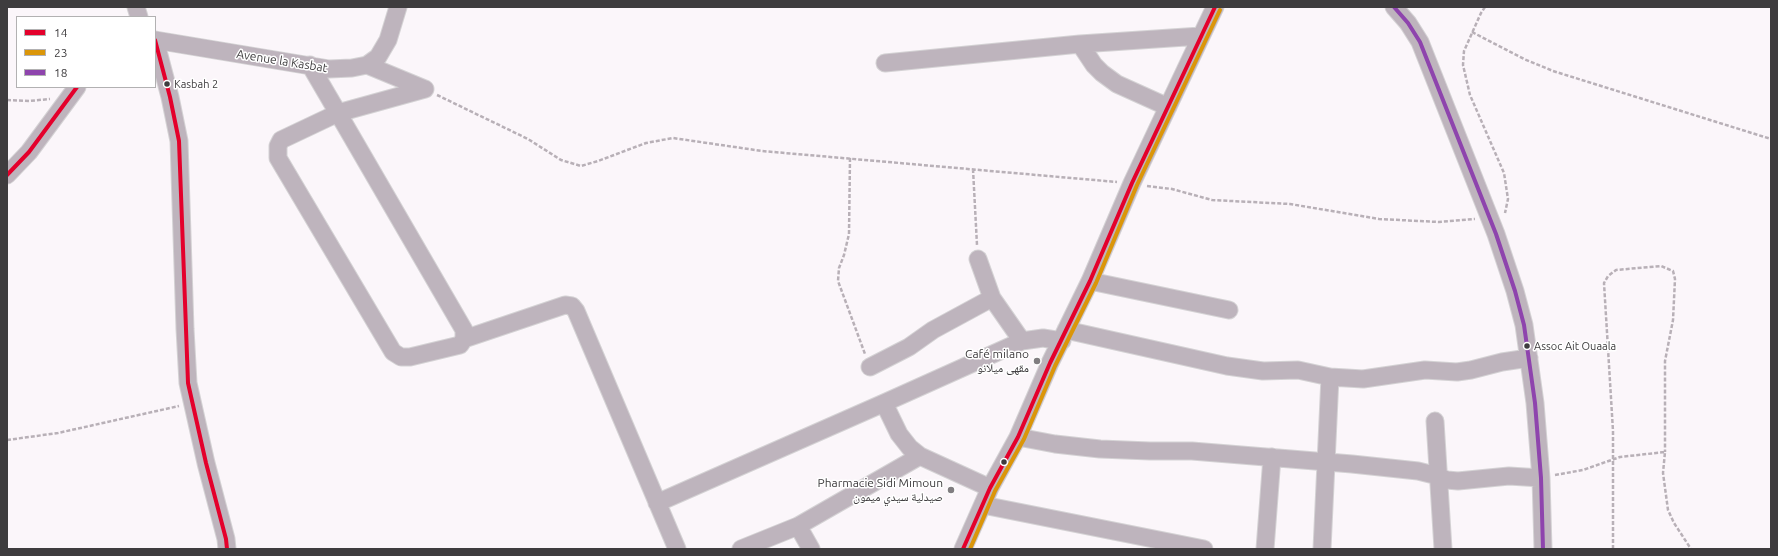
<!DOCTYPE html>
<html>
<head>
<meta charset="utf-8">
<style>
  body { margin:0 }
  #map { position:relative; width:1778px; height:556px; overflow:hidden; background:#fbf6fa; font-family:Ubuntu,sans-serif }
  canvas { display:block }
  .frame { position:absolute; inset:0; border:8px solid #3e3c3e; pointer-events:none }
  .legend { position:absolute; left:16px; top:16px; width:140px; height:72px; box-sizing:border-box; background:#fff; border:1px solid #b2b1b2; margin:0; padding:5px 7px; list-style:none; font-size:12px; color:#3e3c3e }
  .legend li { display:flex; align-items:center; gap:8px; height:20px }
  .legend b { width:20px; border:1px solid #b2b1b2 }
</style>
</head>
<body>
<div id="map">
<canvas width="1778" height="556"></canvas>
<div class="frame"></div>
<ul class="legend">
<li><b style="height:5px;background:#e4002b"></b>14</li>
<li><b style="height:5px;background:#db9609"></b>23</li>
<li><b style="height:5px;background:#8e44ad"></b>18</li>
</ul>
</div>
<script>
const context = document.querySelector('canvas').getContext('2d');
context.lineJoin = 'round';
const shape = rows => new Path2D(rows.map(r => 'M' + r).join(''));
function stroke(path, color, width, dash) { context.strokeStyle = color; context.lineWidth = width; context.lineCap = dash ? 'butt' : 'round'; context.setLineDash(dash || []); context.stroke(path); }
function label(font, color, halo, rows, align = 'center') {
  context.font = font + ' Ubuntu,"Noto Naskh Arabic",sans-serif'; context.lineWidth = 3; context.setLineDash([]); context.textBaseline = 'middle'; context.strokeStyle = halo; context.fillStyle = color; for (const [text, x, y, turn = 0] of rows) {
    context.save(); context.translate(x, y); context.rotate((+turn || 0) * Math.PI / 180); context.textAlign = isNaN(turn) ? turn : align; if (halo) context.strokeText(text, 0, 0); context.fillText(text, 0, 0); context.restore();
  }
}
const minor = shape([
  [136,7,139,17],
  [1394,7,1408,23,1420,42,1496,234,1515,291,1524,325,1535,403,1541,478,1543,549],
  [155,40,170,97,179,141,185,329,188,383,206,463,226,539,227,549],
  [155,40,329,69,352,68,367,65,378,57,388,40,398,7],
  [1080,44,1094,65,1102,73,1117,84,1168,107],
  [885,63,1080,44,1201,36],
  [310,65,338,113,464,330,464,339,460,345,410,357,401,357,393,352,278,158,278,146,281,140,338,113,425,89],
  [367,65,425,89],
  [7,175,29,152,77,87],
  [978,259,992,298,1022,341],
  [1090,281,1229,310],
  [1066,330,1227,366,1263,371,1298,370,1330,377,1363,379,1425,370,1457,372,1471,370,1502,362,1529,358],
  [464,339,565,305,572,306,576,311,677,549],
  [870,367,909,347,933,330,992,298],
  [884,403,899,434,910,448,920,456,990,488],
  [1435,421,1443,549],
  [1018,437,1055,444,1100,449,1150,451,1192,451,1352,464,1418,471,1434,475,1447,480,1458,481,1509,476,1541,478],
  [657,503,884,403,1022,341,1043,338,1062,341],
  [983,505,1204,549],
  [798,526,811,549],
  [741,549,798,526,920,456],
  [963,549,990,488,1018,437,1050,363,1090,281,1132,183,1215,7],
  [1265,549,1272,457],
  [1322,549,1330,377]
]);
stroke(minor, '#d4d2d4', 19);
stroke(shape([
  [1485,7,1481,13,1464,51,1463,65,1470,95,1504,173,1508,199,1505,213],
  [1472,32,1524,59,1553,71,1771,139],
  [437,95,528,139,561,160,581,166,598,161,646,143,673,138,762,151,1117,182],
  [7,100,29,101,50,99],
  [850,158,849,234,844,255,839,268,838,281,865,354],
  [973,169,977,245],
  [1147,186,1172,189,1212,200,1290,204,1379,219,1439,222,1475,219],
  [7,440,58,433,179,406],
  [1555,475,1583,470,1620,457,1665,452,1663,473,1668,510,1674,523,1691,549],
  [1613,549,1613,431,1604,283,1608,276,1616,270,1661,266,1673,271,1675,279,1673,320,1665,361,1665,452]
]), '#b8b0b7', 2.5, [4, 2]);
stroke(minor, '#beb4bd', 17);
stroke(shape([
  [155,40,170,97,179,141,188,383,206,463,226,539,227,549],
  [7,175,29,152,77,87],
  [963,549,990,488,1018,437,1050,363,1090,281,1132,183,1215,7]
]), '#e4002b', 4);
stroke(shape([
  [970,549,995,491,1024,439,1055,366,1096,283,1137,185,1220,10]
]), '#db9609', 4);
stroke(shape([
  [1394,7,1408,23,1420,42,1496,234,1515,291,1524,325,1535,403,1541,478,1543,549]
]), '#8e44ad', 4);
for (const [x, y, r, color] of [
  [167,84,3.5,"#3e3c3e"],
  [1527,346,3.5,"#3e3c3e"],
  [1037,361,4,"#807d80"],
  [1004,462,3.5,"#3e3c3e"],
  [951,490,4,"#807d80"]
]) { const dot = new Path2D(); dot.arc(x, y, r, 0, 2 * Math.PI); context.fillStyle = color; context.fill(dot); stroke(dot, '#fff', 1.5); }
label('11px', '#3e3c3e', '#fff', [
  ["Kasbah 2",174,84],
  ["Assoc Ait Ouaala",1534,346]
], 'left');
label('12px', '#3e3c3e', '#fff', [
  ["Avenue la Kasbat",282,61,9]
]);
label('12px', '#3e3c3e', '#fff', [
  ["Café milano",1029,354],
  ["مقهى ميلانو",1029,368],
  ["Pharmacie Sidi Mimoun",943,483],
  ["صيدلية سيدي ميمون",943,497]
], 'right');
</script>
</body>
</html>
